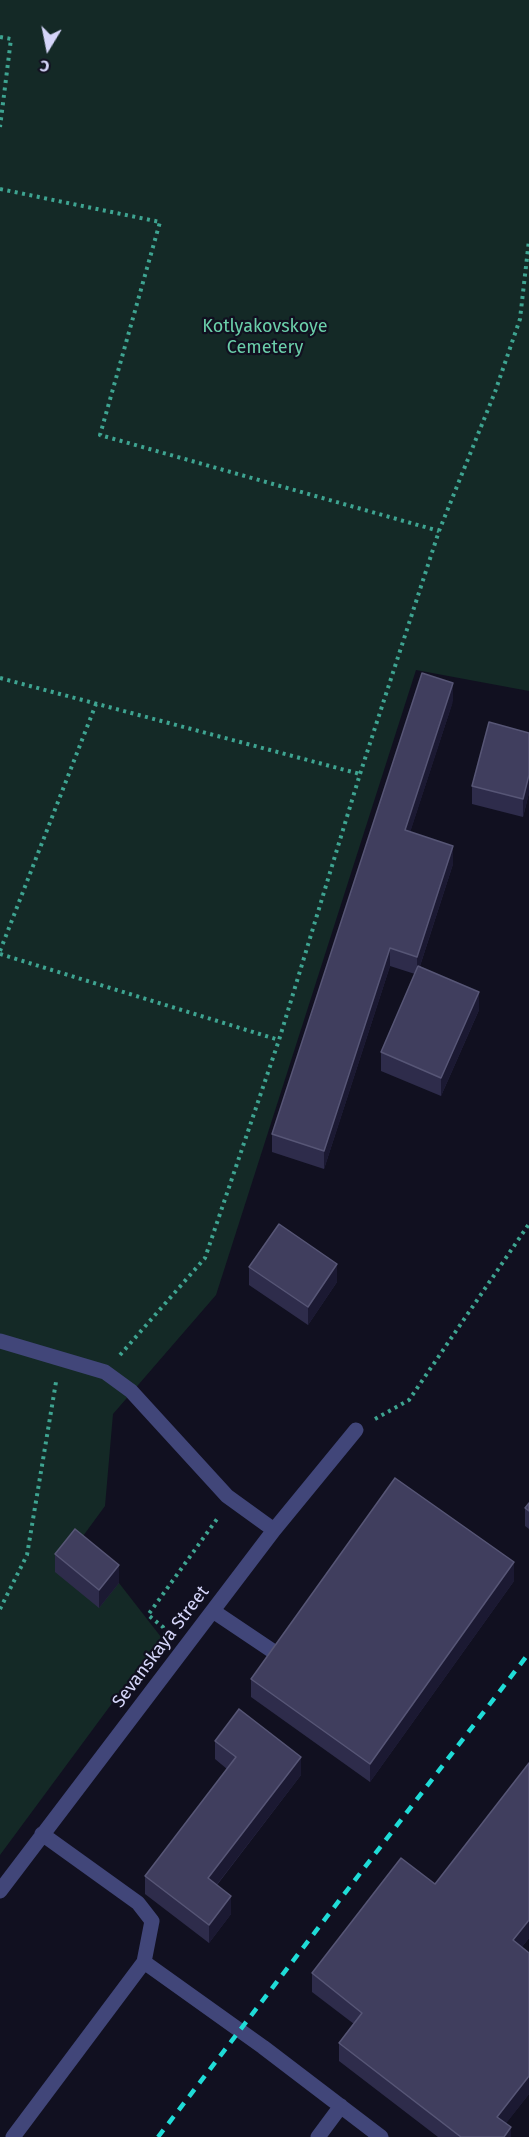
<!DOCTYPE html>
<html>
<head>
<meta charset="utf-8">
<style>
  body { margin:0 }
  #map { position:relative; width:529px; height:2137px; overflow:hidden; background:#111020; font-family:"Fira Sans",sans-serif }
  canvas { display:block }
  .north { position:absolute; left:18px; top:18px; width:60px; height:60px; -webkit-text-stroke:4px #111020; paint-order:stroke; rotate:190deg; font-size:16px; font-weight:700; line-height:24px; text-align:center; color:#d5d5f9 }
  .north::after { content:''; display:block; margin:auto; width:21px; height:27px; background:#d5d5f9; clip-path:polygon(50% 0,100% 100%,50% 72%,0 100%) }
</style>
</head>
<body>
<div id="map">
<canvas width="529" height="2137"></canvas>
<div class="north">С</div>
</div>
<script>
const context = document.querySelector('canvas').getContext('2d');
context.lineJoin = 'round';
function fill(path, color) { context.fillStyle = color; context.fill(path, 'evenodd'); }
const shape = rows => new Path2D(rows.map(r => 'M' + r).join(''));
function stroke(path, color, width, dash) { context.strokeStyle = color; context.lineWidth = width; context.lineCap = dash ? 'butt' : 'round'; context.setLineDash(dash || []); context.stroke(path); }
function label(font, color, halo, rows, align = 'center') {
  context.font = font + ' "Fira Sans",sans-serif'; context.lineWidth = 4.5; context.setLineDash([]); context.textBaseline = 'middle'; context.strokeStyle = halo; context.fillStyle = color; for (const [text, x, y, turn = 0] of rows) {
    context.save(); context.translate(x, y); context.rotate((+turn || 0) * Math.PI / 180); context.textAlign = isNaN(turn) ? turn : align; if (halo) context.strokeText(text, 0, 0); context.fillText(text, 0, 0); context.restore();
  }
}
fill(shape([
  [0,0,529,0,529,691,416,670,216,1295,113,1414,105,1506,75,1547,119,1583,161,1637,0,1855]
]), '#142926');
stroke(shape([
  [0,37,11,39,0,127],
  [0,189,160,222,100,435,439,531],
  [0,678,360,774],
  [0,951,96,704],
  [0,954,279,1040],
  [120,1355,205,1258,279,1040,360,774,439,531,495,392,520,319,529,240],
  [375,1419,409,1400,529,1224],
  [0,1609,27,1555,56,1382],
  [166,1635,163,1627,148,1615,217,1519]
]), '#3ea491', 4, [3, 4.5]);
stroke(shape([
  [0,1341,105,1372,131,1391,227,1496,274,1530],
  [213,1611,280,1656],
  [42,1834,138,1903,152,1921,144,1962],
  [0,1891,274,1530,356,1430],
  [13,2137,144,1962,263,2047,381,2137],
  [318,2137,341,2106]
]), '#414679', 15);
stroke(shape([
  [158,2137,529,1653]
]), '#1fdcd7', 4.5, [9, 8]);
fill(shape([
  [453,701,410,832,453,864,420,966,479,1010,441,1096,381,1071,381,1052,415,974,390,966,324,1169,272,1152,272,1134],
  [529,733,529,793,523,817,472,804,472,786],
  [249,1267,337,1282,308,1325,249,1285],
  [529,1503,529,1529,525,1526,525,1508],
  [55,1554,119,1583,99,1608,55,1572],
  [514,1581,370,1782,251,1697,251,1679],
  [215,1741,301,1775,217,1885,231,1914,209,1943,145,1894,145,1876,227,1769,215,1759],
  [529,1763,529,1938,522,1947,529,1953,529,2094,506,2123,511,2137,438,2137,339,2061,339,2043,354,2024,312,1992,312,1973,435,1884]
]), '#2e2c4b');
fill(shape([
  [453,683,453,701,405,848,405,830],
  [529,775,529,793,523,817,523,799],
  [453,846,453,864,417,975,417,957],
  [390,948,390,966,324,1169,324,1151],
  [479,992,479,1010,441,1096,441,1078],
  [337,1264,337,1282,308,1325,308,1307],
  [514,1562,514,1581,370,1782,370,1764],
  [119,1565,119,1583,99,1608,99,1590],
  [301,1757,301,1775,208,1896,208,1878],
  [231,1896,231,1914,209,1943,209,1925],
  [529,1920,529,1938,513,1958,513,1940],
  [529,2076,529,2094,497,2135,497,2117],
  [511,2127,511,2137,504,2137]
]), '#1b1932');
const building = shape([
  [422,673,453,683,405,830,453,846,417,957,390,948,324,1151,272,1134,422,673],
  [489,722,529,733,529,775,523,799,472,786,489,722],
  [418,966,479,992,441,1078,381,1052,418,966],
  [279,1224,337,1264,308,1307,249,1267,279,1224],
  [395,1478,514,1562,370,1764,251,1679,395,1478],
  [529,1503,529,1511,525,1508,529,1503],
  [75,1529,119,1565,99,1590,55,1554,75,1529],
  [239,1709,301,1757,208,1878,231,1896,209,1925,145,1876,236,1757,215,1741,239,1709],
  [529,1763,529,1920,513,1940,529,1953,529,2076,497,2117,511,2127,504,2137,461,2137,339,2043,362,2013,312,1973,401,1858,435,1884,529,1763]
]);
fill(building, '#403e5e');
stroke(building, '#575676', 1.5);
label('18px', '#6bcfaa', '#111020', [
  ["Kotlyakovskoye",265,327],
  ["Cemetery",265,348]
]);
label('18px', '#d5d5f9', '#111020', [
  ["Sevanskaya Street",161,1647,-53]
]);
</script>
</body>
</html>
